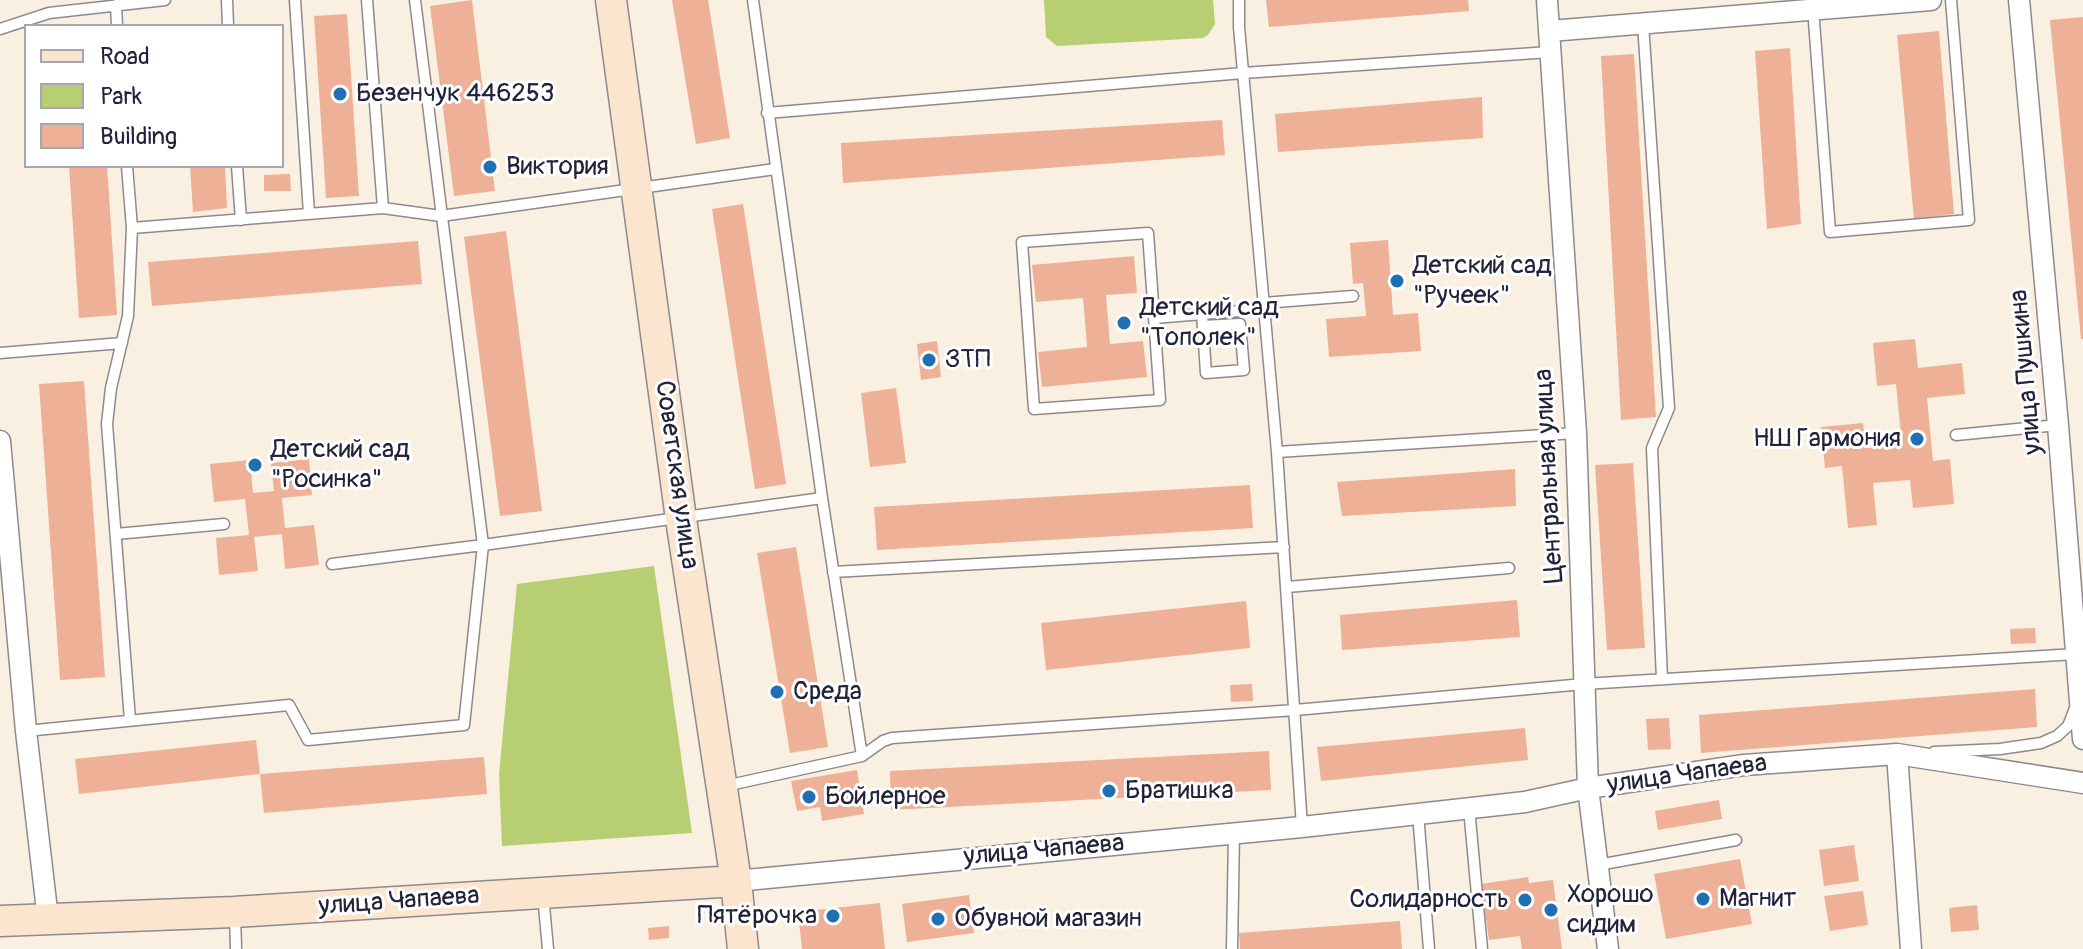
<!DOCTYPE html>
<meta charset="utf-8">
<style>
body{margin:0}
#map{position:relative;width:2083px;height:949px;overflow:hidden;background:#f9f0e1;font-family:Pangolin,sans-serif}
canvas{display:block}
.legend{position:absolute;left:24px;top:24px;width:260px;height:144px;box-sizing:border-box;background:#fff;border:2px solid #a7a7b1;margin:0;padding:10px 14px;list-style:none;font-size:24px;color:#22223b}
.legend li{display:flex;align-items:center;gap:16px;height:40px}
.legend b{width:40px;border:2px solid #a7a7b1}
</style>
<div id="map">
<canvas width="2083" height="949"></canvas>
<ul class="legend">
<li><b style="height:10px;background:#fce5cf"></b>Road</li>
<li><b style="height:22px;background:#b7ce72"></b>Park</li>
<li><b style="height:22px;background:#eeb197"></b>Building</li>
</ul>
</div>
<script>
const ctx = document.querySelector('canvas').getContext('2d');
ctx.lineJoin = 'round';
function fill(path, color) { ctx.fillStyle = color; ctx.fill(path, 'evenodd'); }
const toPath = rows => new Path2D(rows.map(r => 'M' + r).join(''));
function strokePath(path, color, width, dash) { ctx.strokeStyle = color; ctx.lineWidth = width; ctx.lineCap = dash ? 'butt' : 'round'; ctx.setLineDash(dash || []); ctx.stroke(path); }
function write(font, color, halo, rows, align = 'center') {
  ctx.font = font + ' Pangolin,sans-serif'; ctx.lineWidth = 6; ctx.setLineDash([]); ctx.textBaseline = 'middle'; ctx.strokeStyle = halo; ctx.fillStyle = color; for (const [text, x, y, turn = 0] of rows) {
    ctx.save(); ctx.translate(x, y); ctx.rotate((+turn || 0) * Math.PI / 180); ctx.textAlign = isNaN(turn) ? turn : align; if (halo) ctx.strokeText(text, 0, 0); ctx.fillText(text, 0, 0); ctx.restore();
  }
}
const green = toPath([
 [1044,0,1213,0,1215,24,1208,35,1203,38,1057,46,1046,37],
 [654,566,692,833,502,846,499,774,517,584]
]);
const building = toPath([
 [472,0,495,191,454,196,430,6],
 [672,0,708,0,730,138,696,144],
 [1266,0,1468,0,1469,11,1269,27],
 [347,14,359,196,326,198,314,16],
 [2083,17,2083,339,2081,339,2050,20],
 [1939,31,1954,214,1914,219,1897,35],
 [1790,48,1801,224,1767,229,1755,51],
 [1634,54,1656,417,1621,420,1601,56],
 [1482,97,1483,138,1278,152,1275,114],
 [1222,120,1225,155,843,183,841,143],
 [69,166,107,166,117,315,79,318],
 [190,166,225,166,227,208,193,212],
 [290,174,291,191,264,191,264,175],
 [743,204,786,484,755,489,712,209],
 [506,231,542,511,500,516,464,237],
 [1388,240,1393,315,1418,313,1421,351,1329,357,1326,319,1366,316,1363,283,1353,284,1350,243],
 [418,241,422,284,152,306,148,262],
 [1134,256,1137,293,1106,295,1110,344,1143,341,1147,377,1042,387,1038,352,1087,347,1083,298,1036,302,1032,265],
 [1915,339,1918,368,1962,363,1965,394,1927,398,1933,461,1950,459,1954,504,1913,508,1910,480,1873,483,1877,525,1848,528,1842,466,1825,468,1821,427,1863,423,1866,448,1902,445,1896,384,1877,386,1873,343],
 [937,341,941,377,921,380,917,344],
 [84,381,105,677,60,680,39,384],
 [896,388,906,463,870,467,861,393],
 [309,459,312,495,282,498,285,528,314,525,319,565,285,569,282,534,254,537,258,571,219,575,216,538,249,535,245,499,214,502,210,464,250,460,253,493,274,491,271,463],
 [1633,463,1645,648,1607,650,1595,465],
 [1515,469,1516,506,1342,516,1337,482],
 [1250,485,1253,528,877,550,874,507],
 [796,547,828,747,790,753,757,553],
 [1517,600,1520,637,1342,650,1340,615],
 [1246,601,1250,648,1046,670,1041,623],
 [2035,628,2036,643,2011,644,2010,629],
 [1252,684,1253,701,1231,702,1230,685],
 [2035,689,2037,727,1701,753,1699,715],
 [1669,718,1671,749,1648,750,1646,719],
 [1525,728,1528,760,1321,781,1317,747],
 [256,740,260,774,484,757,487,794,264,813,260,774,79,794,75,759],
 [1269,751,1271,790,891,810,890,771],
 [857,770,864,814,822,821,820,807,797,811,791,781],
 [1719,800,1722,819,1658,830,1655,811],
 [1854,845,1859,881,1824,886,1819,850],
 [1740,859,1752,924,1666,939,1654,874],
 [1528,877,1529,883,1553,880,1562,949,1522,949,1520,936,1489,940,1481,884],
 [1863,891,1868,925,1830,931,1824,896],
 [969,895,974,933,907,942,902,904],
 [880,903,885,949,802,949,798,912],
 [1977,905,1979,930,1951,932,1949,908],
 [1400,921,1402,949,1240,949,1239,933],
 [669,926,669,938,649,940,648,928]
]);
const lane = toPath([
 [227,0,228,26],
 [295,0,309,214],
 [367,0,383,208],
 [415,0,483,545,822,498],
 [1239,0,1239,27,1277,452,1302,827],
 [116,5,117,26],
 [1813,8,1830,232,1969,220,1951,0],
 [1643,24,1669,408,1652,448,1662,679],
 [0,29,49,13,165,0],
 [767,113,1243,73,1550,52],
 [127,166,132,228],
 [237,166,241,220],
 [1148,233,1160,400,1034,409,1022,242,1148,233],
 [1263,303,1353,296],
 [1202,314,1206,373,1244,370,1240,324,1203,326],
 [1154,318,1264,309],
 [0,353,122,343],
 [1956,435,2058,425],
 [1277,452,1576,433],
 [116,534,224,524],
 [833,572,1284,547],
 [1287,587,1509,568],
 [130,720,107,424,111,388,128,316,132,228,383,208,441,216,775,169],
 [26,731,289,705,308,740,464,725,483,545,332,564],
 [1934,752,2000,749,2041,743,2057,736,2068,726,2075,708],
 [862,756,883,741,892,738,1295,710,1584,684,2076,654],
 [725,786,862,756,822,498,753,0],
 [1469,808,1482,949],
 [1418,814,1429,949],
 [1598,865,1736,840],
 [543,895,548,949],
 [235,914,236,949],
 [1232,949,1234,833]
]);
const street = toPath([
 [1547,0,1576,433,1588,788,1608,949],
 [2019,0,2058,425,2083,739],
 [1550,31,1931,0],
 [0,441,26,731,48,919],
 [1897,754,1911,949],
 [736,881,1302,827,1525,802,1588,788,1744,765,1897,754,2083,783]
]);
const secondary = toPath([
 [611,0,681,519,736,881,743,949],
 [0,921,234,912,736,881]
]);
const markers = [
 [340,94,8,"#1f6fb2"],
 [490,167,8,"#1f6fb2"],
 [1397,281,8,"#1f6fb2"],
 [1124,323,8,"#1f6fb2"],
 [929,360,8,"#1f6fb2"],
 [1917,439,8,"#1f6fb2"],
 [255,465,8,"#1f6fb2"],
 [777,692,8,"#1f6fb2"],
 [1109,791,8,"#1f6fb2"],
 [809,797,8,"#1f6fb2"],
 [1703,899,8,"#1f6fb2"],
 [1525,900,8,"#1f6fb2"],
 [1551,910,8,"#1f6fb2"],
 [833,916,8,"#1f6fb2"],
 [938,919,8,"#1f6fb2"]
];
const poiNames = [
 ["Безенчук 446253",356,94],
 ["Виктория",506,167],
 ["Детский сад",1413,266],
 ["\"Ручеек\"",1413,296],
 ["Детский сад",1140,308],
 ["\"Тополек\"",1140,338],
 ["ЗТП",945,360],
 ["НШ Гармония",1901,439,"right"],
 ["Детский сад",271,450],
 ["\"Росинка\"",271,480],
 ["Среда",793,692],
 ["Братишка",1125,791],
 ["Бойлерное",825,797],
 ["Хорошо",1567,895],
 ["сидим",1567,925],
 ["Магнит",1719,899],
 ["Солидарность",1509,900,"right"],
 ["Пятёрочка",817,916,"right"],
 ["Обувной магазин",954,919]
];
const streetNames = [
 ["улица Пушкина",2027,372,-95],
 ["Советская улица",676,475,82],
 ["Центральная улица",1550,476,-93],
 ["улица Чапаева",1687,775,-8],
 ["улица Чапаева",1044,851,-5],
 ["улица Чапаева",399,902,-4]
];
fill(green, '#b7ce72');
fill(building, '#eeb197');
strokePath(lane, '#8e898e', 13);
strokePath(street, '#8e898e', 23);
strokePath(secondary, '#8e898e', 33);
strokePath(lane, '#fff', 10);
strokePath(street, '#fff', 20);
strokePath(secondary, '#fce5cf', 30);
for (const [x, y, r, color] of markers) { const dot = new Path2D(); dot.arc(x, y, r, 0, 2 * Math.PI); ctx.fillStyle = color; ctx.fill(dot); strokePath(dot, '#fff', 3); }
write('26px', '#22223b', '#fff', poiNames, 'left');
write('26px', '#22223b', '#fff', streetNames);
</script>
